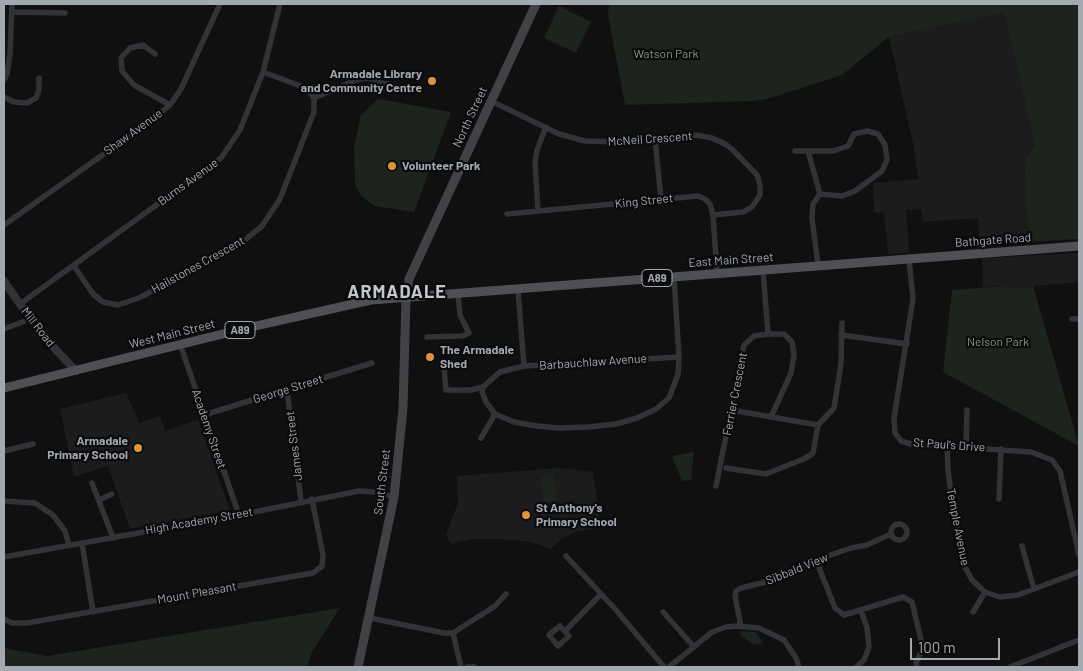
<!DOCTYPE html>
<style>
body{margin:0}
#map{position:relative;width:1083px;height:671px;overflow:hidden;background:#101011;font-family:Barlow,sans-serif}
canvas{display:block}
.frame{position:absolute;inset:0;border:5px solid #a3a9b1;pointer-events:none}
.scale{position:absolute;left:910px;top:638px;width:90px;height:22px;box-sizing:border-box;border:2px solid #a3a9b1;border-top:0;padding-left:6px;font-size:15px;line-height:18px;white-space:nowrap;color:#a3a9b1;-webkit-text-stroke:4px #0b0b0c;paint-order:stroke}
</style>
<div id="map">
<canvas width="1083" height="671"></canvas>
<div class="frame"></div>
<div class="scale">100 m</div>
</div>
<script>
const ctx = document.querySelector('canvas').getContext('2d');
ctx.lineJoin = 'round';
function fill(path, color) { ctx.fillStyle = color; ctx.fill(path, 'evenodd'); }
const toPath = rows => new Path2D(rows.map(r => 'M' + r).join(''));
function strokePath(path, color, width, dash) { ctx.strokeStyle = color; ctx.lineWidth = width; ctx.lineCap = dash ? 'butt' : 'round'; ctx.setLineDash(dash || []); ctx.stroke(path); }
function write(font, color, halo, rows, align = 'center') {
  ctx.font = font + ' Barlow,sans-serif'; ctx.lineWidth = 4.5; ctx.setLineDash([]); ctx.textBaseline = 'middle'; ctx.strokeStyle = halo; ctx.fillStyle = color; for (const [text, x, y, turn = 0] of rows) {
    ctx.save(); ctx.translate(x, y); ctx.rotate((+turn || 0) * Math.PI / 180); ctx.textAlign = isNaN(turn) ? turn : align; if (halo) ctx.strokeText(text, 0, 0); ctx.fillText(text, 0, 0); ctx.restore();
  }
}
const built = toPath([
 [1004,11,1035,146,1024,160,1028,242,980,246,978,218,923,222,921,209,906,210,909,252,888,254,884,212,874,213,873,183,918,179,914,148,889,37],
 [1079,253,1079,282,1009,288,1006,286,983,287,982,258],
 [126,393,139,423,160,416,165,431,198,420,230,510,130,529,108,466,74,477,60,409],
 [558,468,593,472,601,528,577,531,562,539,550,549,532,542,501,539,472,539,451,544,446,534,458,503,457,476]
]);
const green = toPath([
 [609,4,1079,4,1079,239,1028,242,1024,160,1035,146,1004,12,889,37,842,75,767,99,753,101,625,105,608,15],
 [559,6,591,22,576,53,544,38],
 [378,99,451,112,414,212,374,206,361,196,355,184,354,148,361,115],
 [1007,286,1009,288,1033,286,1079,446,943,372,952,290],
 [694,452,691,480,682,481,672,456],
 [554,475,557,500,544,502,541,476],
 [340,608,312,652,307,667,4,667,4,648,47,656],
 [740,631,756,632,763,643,754,645,741,636]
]);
const minor = toPath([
 [12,12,65,13],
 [155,54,143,45,130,48,121,58,122,71,134,85,170,105],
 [4,80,7,74,10,54,12,4],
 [4,97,14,102,27,103,36,98,39,90,39,78],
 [314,98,356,80,368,78,381,83,389,84],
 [491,101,559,134,585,141,623,142,696,135,712,138,725,144,732,149,757,175,760,185,760,195,752,207,743,212,713,215],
 [655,139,661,199],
 [795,151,833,151,848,146,854,134,867,131,878,134,885,145,887,160,882,171,855,191,842,196,820,194],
 [808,151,820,194,813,204,812,218,818,265],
 [538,211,535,162,537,150,546,127],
 [507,214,698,196,705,199,710,204,713,215,717,273],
 [4,225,153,119,170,105,181,89,220,4],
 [909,259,913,299,894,418,895,433,901,441,911,444,1031,452,1052,460,1060,471,1079,555],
 [74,266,93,294,103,302,118,305,139,298,240,244,262,226,280,199,314,112,314,98,306,88,263,72],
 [763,270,768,334],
 [518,290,524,366,679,357],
 [20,304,221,158,240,130,263,72,280,4],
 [1072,319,1079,319],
 [4,329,30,319],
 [841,335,907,344],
 [427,337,462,336,469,333,460,315,458,294],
 [180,344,239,515],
 [524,366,500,372,483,387,482,392,486,402,495,414,514,422,537,426,559,428,589,427,616,424,637,418,656,409,669,398,678,374,679,357,674,277],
 [444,368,446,390,471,390,483,387],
 [287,390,301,501],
 [731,410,818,425],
 [204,415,372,363],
 [481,438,495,414],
 [947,446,948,471,953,506,965,567,972,580,985,592,1000,597,1018,595,1079,572],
 [966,447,967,410],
 [4,451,33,444],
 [726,468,766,474,806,458,813,453,818,425,834,408,841,364,842,323],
 [92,483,113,538],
 [716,486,744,345,754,336,768,334,784,334,792,342,794,355,791,373,771,417],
 [999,499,1001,449],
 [99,500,112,494],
 [4,501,35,503,53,515,65,531,69,545],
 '891 532a8 8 0 1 1 16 0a8 8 0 1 1-16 0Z',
 [82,543,93,612],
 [1022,546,1034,589],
 [566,556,616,610,664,667],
 [4,557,239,515,359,491,375,492,394,497],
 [816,560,835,608,844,615,903,597,912,602,923,648,916,663,917,667],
 [663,612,694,647],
 [973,612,985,592],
 [370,618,444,633,453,633,495,606,506,594],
 [4,619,12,623,27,623,313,573,322,566,323,555,312,499],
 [560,626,569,636,558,646,549,635,560,626],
 [741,626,735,597,736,591,741,588,770,581,816,560,851,548,867,545,891,534],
 [565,631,601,594],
 [453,633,461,667],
 [467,667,474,667],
 [669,667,712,632,726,627,737,626,759,628,784,640,796,658,799,667],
 [856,667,864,660,869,647,867,628,861,611],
 [1010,667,1079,640]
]);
const tertiary = toPath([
 [4,281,30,319,56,350,76,371]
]);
const secondary = toPath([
 [358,667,394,497,403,408,406,298,409,279,536,4]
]);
const primary = toPath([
 [4,388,251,327,371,300,1079,246]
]);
const markers = [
 [432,81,5,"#dd943d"],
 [392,166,5,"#dd943d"],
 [430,357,5,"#dd943d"],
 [138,448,5,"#dd943d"],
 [526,515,5,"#dd943d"]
];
const shields = [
 [657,278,30],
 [240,330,30]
];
const shieldNames = [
 ["A89",657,278],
 ["A89",240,330]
];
const parkNames = [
 ["Watson Park",666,54],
 ["Nelson Park",998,342]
];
const poiNames = [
 ["Armadale Library",422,74,"right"],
 ["and Community Centre",422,88,"right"],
 ["Volunteer Park",402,166],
 ["The Armadale",440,350],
 ["Shed",440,364],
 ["Armadale",128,441,"right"],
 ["Primary School",128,455,"right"],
 ["St Anthony's",536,508],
 ["Primary School",536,522]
];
const streetNames = [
 ["North Street",470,117,-65],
 ["Shaw Avenue",133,132,-36],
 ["McNeil Crescent",650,139,-4],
 ["Burns Avenue",188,182,-36],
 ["King Street",644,201,-6],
 ["Bathgate Road",993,240,-4],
 ["East Main Street",731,260,-4],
 ["Hailstones Crescent",198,265,-29],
 ["Mill Road",38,327,52],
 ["West Main Street",172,334,-14],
 ["Barbauchlaw Avenue",593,362,-4],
 ["George Street",288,389,-17],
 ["Ferrier Crescent",735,394,-79],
 ["Academy Street",209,429,71],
 ["St Paul's Drive",949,445,4],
 ["James Street",294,446,-97],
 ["South Street",382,482,-83],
 ["High Academy Street",199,521,-10],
 ["Temple Avenue",958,527,79],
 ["Sibbald View",797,569,-22],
 ["Mount Pleasant",197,593,-10]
];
const districtNames = [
 ["ARMADALE",397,292]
];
fill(built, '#1c1c1e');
fill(green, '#1d231d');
strokePath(minor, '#323336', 5.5);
strokePath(tertiary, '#323336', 8);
strokePath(secondary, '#404246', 9);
strokePath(primary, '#4e5054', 9);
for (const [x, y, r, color] of markers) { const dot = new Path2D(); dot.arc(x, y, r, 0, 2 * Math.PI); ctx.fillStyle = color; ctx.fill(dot); strokePath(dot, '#0b0b0c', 2); }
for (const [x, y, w] of shields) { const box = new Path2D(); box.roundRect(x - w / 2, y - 8.5, w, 17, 4); ctx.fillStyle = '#0b0b0c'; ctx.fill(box); strokePath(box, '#a3a9b1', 1); }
write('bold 11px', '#a3a9b1', null, shieldNames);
write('12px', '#7d9a7b', '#0b0b0c', parkNames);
write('bold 12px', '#a3a9b1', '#0b0b0c', poiNames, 'left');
write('12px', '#a3a9b1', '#0b0b0c', streetNames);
ctx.letterSpacing = '1px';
write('bold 18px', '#c3c7cd', '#0b0b0c', districtNames);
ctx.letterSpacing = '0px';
</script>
